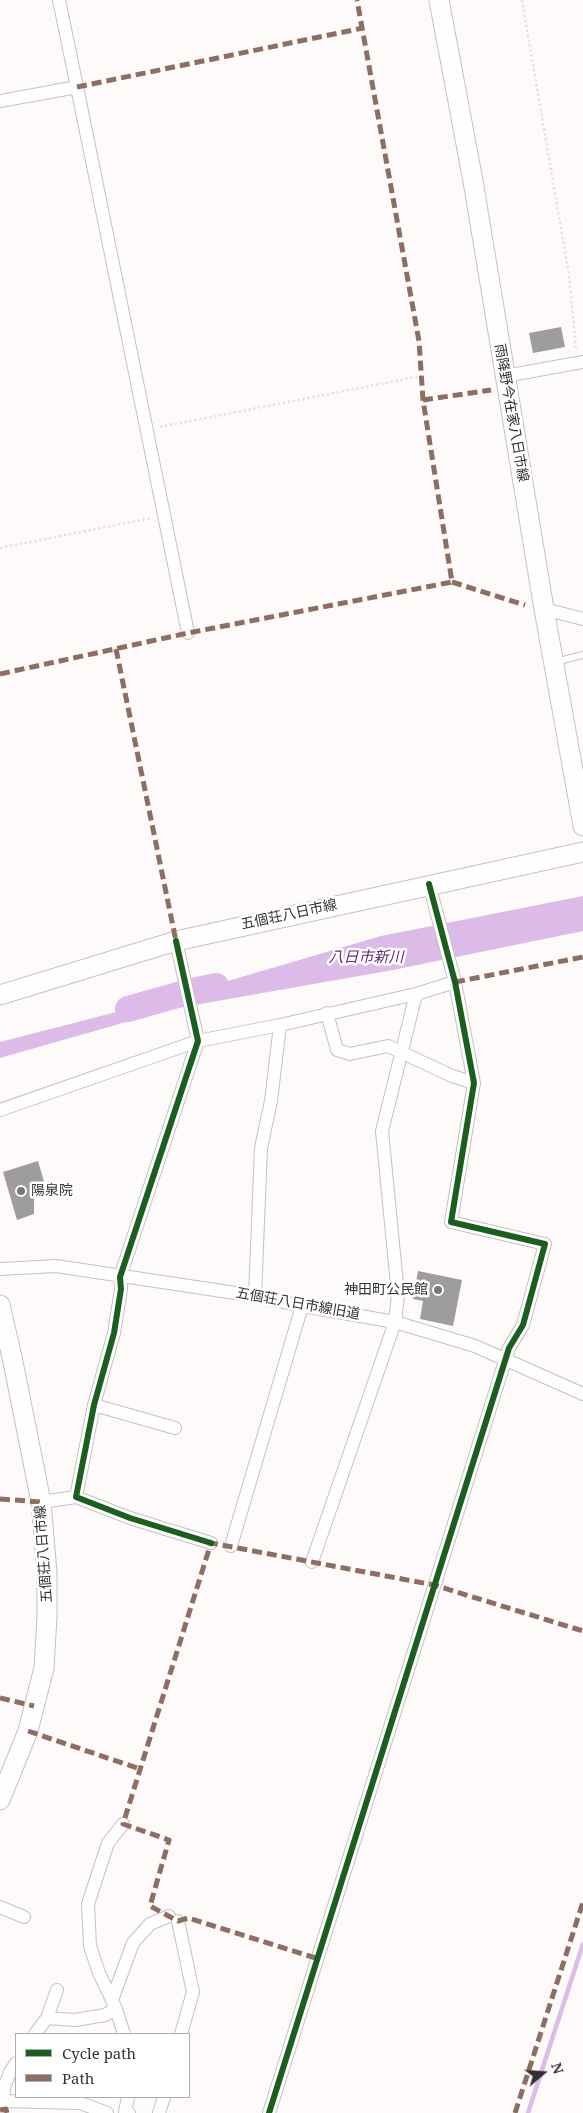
<!DOCTYPE html>
<meta charset="utf-8">
<style>
body{margin:0}
#map{position:relative;width:583px;height:2113px;overflow:hidden;background:#fefaf9;font-family:"Noto Serif",serif}
canvas{display:block}
.legend{position:absolute;left:15px;top:2033px;width:175px;height:65px;box-sizing:border-box;background:#fff;border:1px solid #adadad;margin:0;padding:6px 9px;list-style:none;font-size:15px;color:#333131}
.legend li{display:flex;align-items:center;gap:10px;height:25px}
.legend b{width:25px;border:1px solid #adadad}
.north{position:absolute;left:518px;top:2048px;width:50px;height:50px;-webkit-text-stroke:4px #fff;paint-order:stroke;rotate:72deg;font-size:14px;font-weight:700;line-height:20px;text-align:center;color:#333131}
.north::after{content:'';display:block;margin:auto;width:18px;height:22px;background:#333131;clip-path:polygon(50% 0,100% 100%,50% 72%,0 100%)}
</style>
<div id="map">
<canvas width="583" height="2113"></canvas>
<ul class="legend">
<li><b style="height:6px;background:#1b5e20"></b>Cycle path</li>
<li><b style="height:6px;background:#8d6e63"></b>Path</li>
</ul>
<div class="north">N</div>
</div>
<script>
const ctx = document.querySelector('canvas').getContext('2d');
ctx.lineJoin = 'round';
function fill(path, color) { ctx.fillStyle = color; ctx.fill(path, 'evenodd'); }
const toPath = rows => new Path2D(rows.map(r => 'M' + r).join(''));
function strokePath(path, color, width, dash) { ctx.strokeStyle = color; ctx.lineWidth = width; ctx.lineCap = dash ? 'butt' : 'round'; ctx.setLineDash(dash || []); ctx.stroke(path); }
function write(font, color, halo, rows, align = 'center') {
  ctx.font = font + ' "Noto Serif","Noto Sans JP",serif'; ctx.lineWidth = 5; ctx.setLineDash([]); ctx.textBaseline = 'middle'; ctx.strokeStyle = halo; ctx.fillStyle = color; for (const [text, x, y, turn = 0] of rows) {
    ctx.save(); ctx.translate(x, y); ctx.rotate((+turn || 0) * Math.PI / 180); ctx.textAlign = isNaN(turn) ? turn : align; if (halo) ctx.strokeText(text, 0, 0); ctx.fillText(text, 0, 0); ctx.restore();
  }
}
const water = toPath([
 [583,896,583,931,393,970,172,1009,0,1058,0,1042,163,1000,381,936]
]);
const stream = toPath([
 [528,2113,583,1944]
]);
const river = toPath([
 [128,1009,188,992,216,986]
]);
const building = toPath([
 [561,327,565,347,533,353,529,333],
 [38,1161,45,1185,34,1188,34,1214,17,1220,3,1172],
 [418,1271,462,1280,453,1326,420,1319,423,1301,413,1299]
]);
const path = toPath([
 [522,0,569,275,576,349],
 [160,427,421,376],
 [0,548,151,518]
]);
const lane = toPath([
 [555,662,583,655]
]);
const street = toPath([
 [77,87,188,633],
 [0,101,77,87,59,0],
 [505,376,583,362],
 [544,609,583,619],
 [176,941,198,1041,120,1277,121,1289,114,1333,94,1405,76,1497,130,1518,211,1543],
 [327,1013,337,1050,350,1054,388,1046,452,1076,474,1083],
 [0,1110,198,1041,280,1025,416,994,455,982],
 [0,1269,56,1266,255,1296,302,1306,395,1322,475,1346,583,1394],
 [255,1296,261,1148,271,1101,280,1025],
 [94,1405,175,1428],
 [41,1502,76,1497],
 [231,1546,302,1306],
 [312,1562,395,1322,398,1295,382,1131,416,994],
 [0,1907,24,1917],
 [178,1921,193,1992,181,2034],
 [112,2000,99,1973,90,1946,88,1904,108,1843,123,1824],
 [116,2009,124,2034],
 [47,2018,57,1990],
 [35,2034,47,2018,75,2020,105,2015,116,2009,112,2000,133,1943,150,1924,169,1916],
 [128,2097,125,2112,129,2113],
 [3,2101,80,2103,107,2113],
 [0,2107,3,2101,4,2088,10,2072,16,2063],
 [159,2113,164,2097],
 [269,2113,509,1348,523,1325,545,1244,451,1222,474,1083,455,982,429,884]
]);
const secondary = toPath([
 [439,0,473,181,544,609,583,826],
 [0,995,176,941,583,852],
 [0,1305,12,1357,41,1502,47,1573,47,1616,44,1668,28,1731,0,1800]
]);
const quiet = toPath([
 [77,87,363,28],
 [423,400,491,390],
 [452,582,525,605],
 [116,649,176,941],
 [0,674,188,633,452,582,423,400,419,341,357,0],
 [455,982,583,957],
 [0,1499,41,1502],
 [0,1698,34,1706],
 [28,1731,140,1769],
 [316,1958,188,1918,178,1921,150,1906,169,1840,123,1824,211,1543,434,1585,583,1631],
 [0,2110,6,2109,7,2113],
 [515,2113,583,1902]
]);
const cycleway = toPath([
 [176,941,198,1041,120,1277,121,1289,114,1333,94,1405,76,1497,130,1518,211,1543],
 [269,2113,509,1348,523,1325,545,1244,451,1222,474,1083,455,982,429,884]
]);
const markers = [
 [21,1191,5,"#7a7777"],
 [438,1290,5,"#7a7777"]
];
const streetNames = [
 ["雨降野今在家八日市線",511,413,80],
 ["五個荘八日市線",289,915,-12],
 ["五個荘八日市線旧道",298,1304,10],
 ["五個荘八日市線",44,1554,-94]
];
const poiNames = [
 ["陽泉院",31,1191],
 ["神田町公民館",428,1290,"right"]
];
const waterNames = [
 ["八日市新川",366,958]
];
fill(water, '#ddbbe8');
strokePath(stream, '#ddbbe8', 4.5);
strokePath(river, '#ddbbe8', 26);
fill(building, '#9f9c9c');
strokePath(lane, '#c4c2c1', 8);
strokePath(street, '#c4c2c1', 14);
strokePath(secondary, '#c4c2c1', 21);
strokePath(path, '#e3e2e2', 2.5, [2.5, 2.5]);
strokePath(lane, '#fffefe', 6);
strokePath(street, '#fffefe', 12);
strokePath(secondary, '#fffefe', 19);
strokePath(quiet, '#8d6e63', 5, [10, 5]);
strokePath(cycleway, '#1b5e20', 6);
for (const [x, y, r, color] of markers) { const dot = new Path2D(); dot.arc(x, y, r, 0, 2 * Math.PI); ctx.fillStyle = color; ctx.fill(dot); strokePath(dot, '#fff', 2); }
write('14px', '#333131', '#fff', streetNames);
write('14px', '#333131', '#fff', poiNames, 'left');
write('italic 15px', '#632a76', '#fff', waterNames);
</script>
